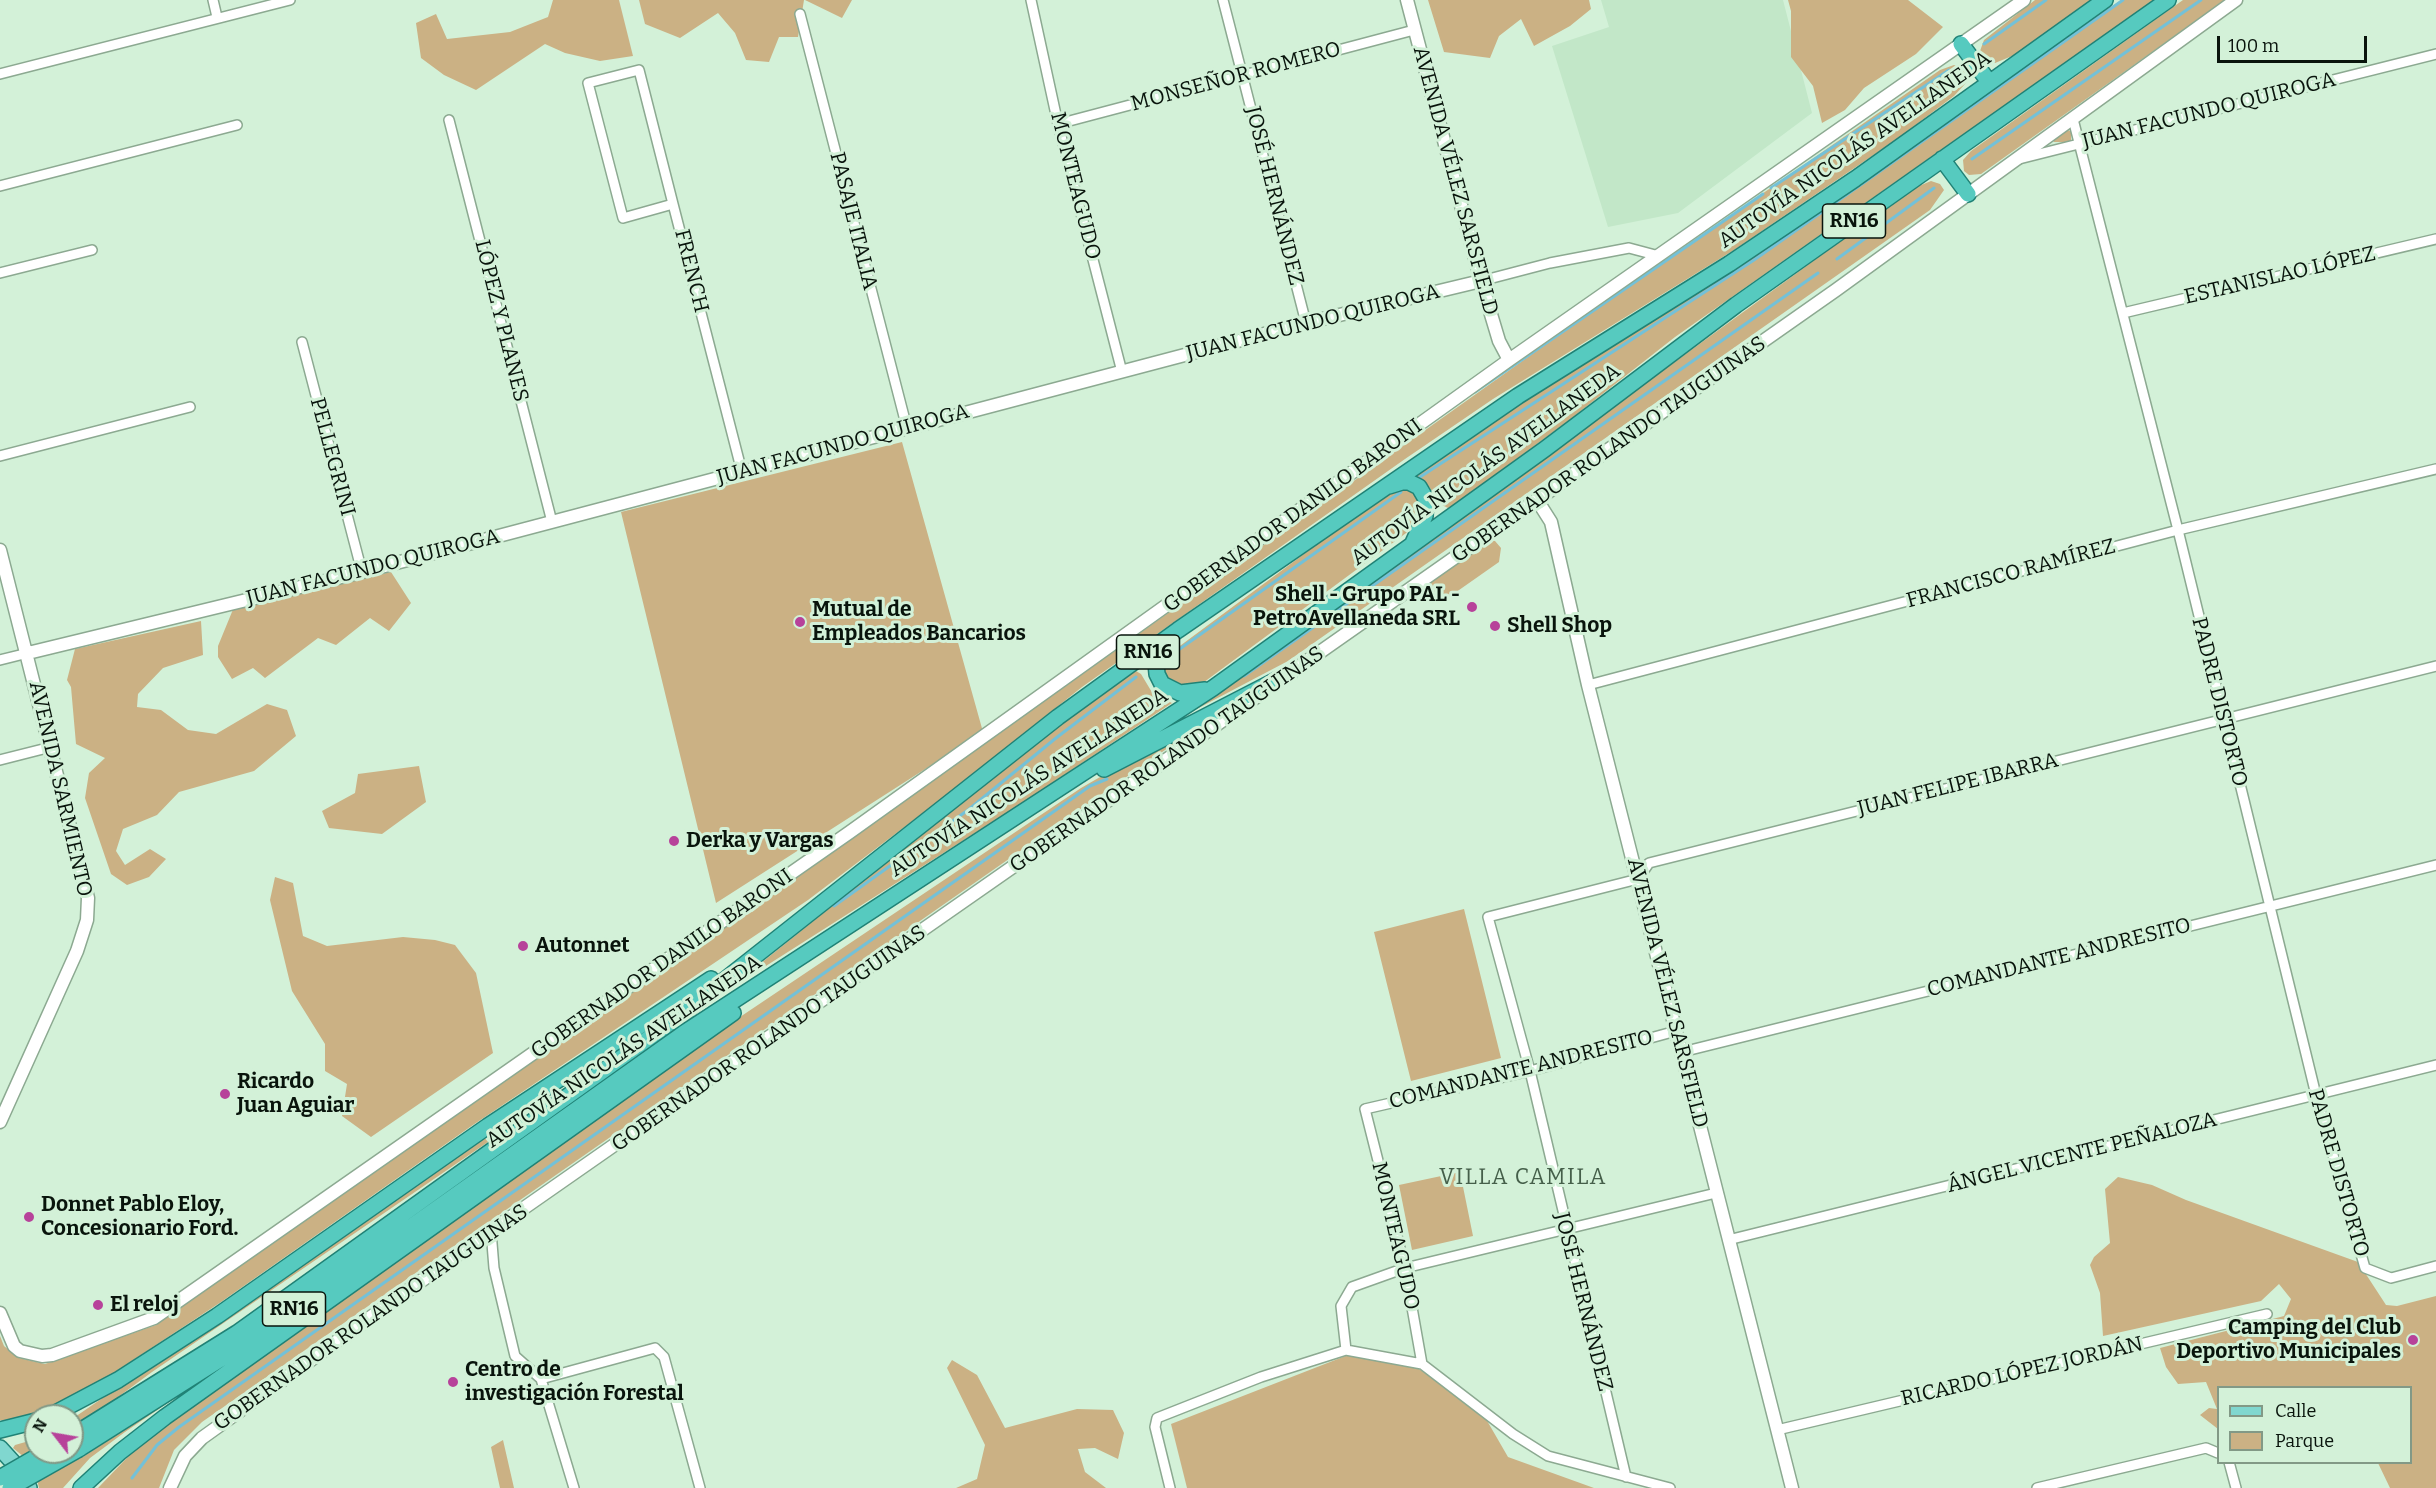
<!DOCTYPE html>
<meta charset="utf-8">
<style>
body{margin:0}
#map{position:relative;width:2436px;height:1488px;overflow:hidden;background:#d3f1d8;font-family:Bitter,serif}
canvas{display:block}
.legend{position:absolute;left:2217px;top:1386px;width:195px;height:78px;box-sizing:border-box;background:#d3f1d8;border:2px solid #829986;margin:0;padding:8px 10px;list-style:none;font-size:18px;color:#09140c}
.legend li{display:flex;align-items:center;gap:12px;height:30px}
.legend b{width:30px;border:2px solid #829986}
.north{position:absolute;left:24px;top:1404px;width:60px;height:60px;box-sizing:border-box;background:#d3f1d8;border:2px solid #829986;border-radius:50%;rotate:301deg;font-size:16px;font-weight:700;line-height:24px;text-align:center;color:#09140c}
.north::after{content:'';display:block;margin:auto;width:21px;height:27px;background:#b7429a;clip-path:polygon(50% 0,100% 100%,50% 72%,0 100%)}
.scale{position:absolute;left:2217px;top:36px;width:150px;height:27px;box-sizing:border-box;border:3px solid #09140c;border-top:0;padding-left:8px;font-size:18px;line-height:21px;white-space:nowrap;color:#09140c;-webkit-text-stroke:4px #d3f1d8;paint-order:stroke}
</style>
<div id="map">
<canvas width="2436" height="1488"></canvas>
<ul class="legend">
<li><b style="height:8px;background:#80d7cf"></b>Calle</li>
<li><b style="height:16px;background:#cbb184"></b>Parque</li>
</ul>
<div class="north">N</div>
<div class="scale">100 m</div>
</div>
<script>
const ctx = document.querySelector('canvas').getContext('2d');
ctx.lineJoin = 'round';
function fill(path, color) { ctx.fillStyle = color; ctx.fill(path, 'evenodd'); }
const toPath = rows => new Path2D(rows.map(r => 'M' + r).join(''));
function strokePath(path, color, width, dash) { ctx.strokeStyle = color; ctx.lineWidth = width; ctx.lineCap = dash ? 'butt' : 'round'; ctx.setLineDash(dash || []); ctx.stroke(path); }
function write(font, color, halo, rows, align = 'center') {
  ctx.font = font + ' Bitter,serif'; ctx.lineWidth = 6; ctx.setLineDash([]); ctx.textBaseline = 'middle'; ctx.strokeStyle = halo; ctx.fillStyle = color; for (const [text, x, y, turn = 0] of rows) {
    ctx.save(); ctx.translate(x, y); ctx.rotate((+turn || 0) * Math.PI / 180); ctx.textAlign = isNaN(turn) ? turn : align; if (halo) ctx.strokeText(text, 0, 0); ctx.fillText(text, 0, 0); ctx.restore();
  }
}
const built = toPath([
 [1601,0,1783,0,1812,113,1678,213,1608,227,1552,46,1609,27]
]);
const green = toPath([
 [553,0,619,0,633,56,600,61,565,53,545,44,476,90,444,75,421,58,416,23,436,14,447,39,510,32,548,17],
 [639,0,804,0,798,37,779,37,769,62,746,60,735,33,718,13,680,38,645,24],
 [805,0,852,0,842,18],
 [1428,0,1589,0,1591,9,1570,26,1534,46,1521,19,1499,36,1490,58,1444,52],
 [1788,0,1908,0,1943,27,1916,54,1864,88,1845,110,1822,123,1813,86,1791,57,1791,11],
 [2035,0,2092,0,2017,54,1995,63,1988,61,1980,51,1984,40],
 [2121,0,2154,0,1675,337,1568,421,1453,506,1448,508,1442,505,1427,484,1409,478,1482,427,1727,275],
 [2183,0,2225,0,1981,174,1969,175,1964,171,1963,160,1971,151],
 [1954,65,1967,70,1969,79,1965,84,1954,96,1897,139,1734,250,1493,399,1405,459,1082,687,948,794,808,900,470,1127,221,1302,62,1407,43,1416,7,1422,0,1420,0,1336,4,1346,19,1358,45,1364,156,1325,970,754,1535,352,1940,70],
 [2066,130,2071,131,2071,142,2054,142,2053,140],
 [1931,181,1940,184,1944,190,1930,210,1288,661,1172,722,1370,584,1838,243,1919,186],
 [902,442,983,732,716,903,621,512],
 [1401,489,1413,492,1420,499,1417,525,1196,688,1172,686,1164,674,1165,660,1169,654,1385,494],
 [1488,540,1495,541,1501,548,1499,562,1442,602,1424,599,1422,595,1423,586],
 [391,572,411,603,389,631,370,618,336,645,318,638,265,678,253,668,232,679,218,657,218,646,234,607],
 [201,621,203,655,163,668,138,694,137,707,161,710,188,730,216,734,267,704,287,710,296,736,254,771,179,792,157,815,123,829,116,851,125,865,150,849,166,859,149,877,127,885,111,874,85,798,89,773,105,758,76,744,71,687,67,680,75,649],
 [1136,671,1141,674,1153,694,1172,703,1022,803,725,992,1059,724],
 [1251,690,202,1422,174,1450,159,1488,98,1488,145,1439,740,1017,1081,788],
 [419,766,426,802,382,834,329,828,322,811,355,793,358,774],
 [275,877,293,883,303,936,327,946,403,937,435,940,455,945,476,973,493,1053,371,1137,342,1116,347,1084,325,1071,325,1044,292,991,270,900],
 [1464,909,1501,1058,1411,1081,1374,932],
 [484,1137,488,1142,152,1372,72,1431,72,1419],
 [1460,1172,1473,1236,1412,1250,1399,1185],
 [2118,1177,2152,1185,2186,1200,2358,1262,2386,1305,2397,1306,2436,1296,2436,1488,2390,1488,2378,1463,2410,1462,2410,1388,2218,1388,2218,1429,2200,1415,2209,1408,2217,1409,2206,1382,2178,1384,2166,1367,2160,1348,2284,1316,2291,1299,2279,1284,2261,1301,2103,1336,2100,1293,2090,1265,2094,1257,2110,1243,2105,1189],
 [367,1267,125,1432,90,1458,63,1488,39,1488,37,1479,24,1457,13,1448,15,1445,36,1439,36,1452,72,1452,72,1438,83,1457],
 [1348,1355,1419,1369,1482,1412,1508,1457,1594,1488,1187,1488,1171,1424],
 [952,1360,977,1375,1005,1428,1077,1409,1113,1410,1124,1433,1118,1459,1095,1448,1078,1449,1085,1472,1106,1488,956,1488,977,1479,985,1445,947,1368],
 [503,1440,514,1488,500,1488,491,1447]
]);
const stream = toPath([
 [1984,44,2046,0],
 [1972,159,2201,0],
 [1771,188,1949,70],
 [1837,259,1934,188],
 [1475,392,1763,194],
 [1420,477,1754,260,2123,0],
 [1167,658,1401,492],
 [1244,676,1818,273],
 [834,906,968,810,1056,738,1136,677],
 [132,1478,157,1445,179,1427,1090,786,1107,779]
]);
const minor = toPath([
 [213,0,217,17],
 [1031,0,1058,124,1122,372],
 [1223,0,1306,323],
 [800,14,907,428],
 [0,74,290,0],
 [2073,119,2178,530,2316,1095,2365,1268,2391,1278,2436,1266],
 [449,120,552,522],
 [1058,124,1414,30],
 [2019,159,2436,54],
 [0,186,237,125],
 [673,204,623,218,588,83,639,70,673,204,742,472],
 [0,273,92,250],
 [1481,281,1550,263,1629,248,1659,256],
 [2123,313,2436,239],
 [302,342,362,572],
 [0,456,190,407],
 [0,660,28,653],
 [1588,685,2178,530,2436,469],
 [0,760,51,747],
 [1682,1052,2436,865],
 [491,1231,494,1268,515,1356,541,1379,574,1488],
 [1728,1240,2436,1065],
 [1346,1350,1341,1306,1352,1287,1405,1268,1716,1193],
 [1422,1364,1405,1268,1365,1109,1530,1071,1676,1031],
 [541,1379,655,1348,664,1357,700,1488],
 [1777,1430,2267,1314],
 [2229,1462,2236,1488],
 [1626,1477,1530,1071,1488,917,1638,879,1649,863,2436,666],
 [1170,1488,1155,1427,1157,1418,1261,1377,1346,1350,1422,1364,1513,1434,1548,1456,1670,1488],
 [2037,1488,2206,1448,2218,1453]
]);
const tertiary = toPath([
 [1407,0,1481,281,1499,341,1509,360],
 [1537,500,1551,522,1588,685,1792,1488],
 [0,550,88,898,87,920,77,951,0,1122],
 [28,653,362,572,1306,323,1481,281],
 [1283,678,1836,290,2236,0],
 [0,1313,14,1346,20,1351,42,1356,52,1355,154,1318,850,832,1509,360,2024,0],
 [170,1488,185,1456,202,1438,491,1231,1259,695]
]);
const primary = toPath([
 [0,1448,19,1469,29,1488]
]);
const trunk = toPath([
 [1961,44,1989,82],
 [1942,159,1968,194],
 [1389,486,1402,482,1409,482,1419,487,1426,499,1425,516,1413,543],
 [1168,642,1156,663,1157,674,1162,684,1180,693,1205,690],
 [1104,769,1290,673],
 [50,1416,118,1380,217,1316,488,1126,711,979],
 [0,1430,36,1421],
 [72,1436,237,1333,674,1020,1058,717,1178,630,1518,396,1729,264,1855,179,2105,0],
 [79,1449,254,1338,684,1033,1213,688,1545,449,1736,305,2168,0],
 [81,1488,120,1452,165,1417,733,1013]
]);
const trunkBridge = toPath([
 [0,1478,45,1452],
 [10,1488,79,1449]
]);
const markers = [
 [1472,607,6,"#b7429a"],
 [800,622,6,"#b7429a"],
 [1495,626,6,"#b7429a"],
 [674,841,6,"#b7429a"],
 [523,946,6,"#b7429a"],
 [225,1094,6,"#b7429a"],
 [29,1217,6,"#b7429a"],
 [98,1305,6,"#b7429a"],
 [2413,1340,6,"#b7429a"],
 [453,1382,6,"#b7429a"]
];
const shields = [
 [1854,221,63],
 [1148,652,63],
 [294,1309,63]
];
const shieldNames = [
 ["RN16",1854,221],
 ["RN16",1148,652],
 ["RN16",294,1309]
];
const streetNames = [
 ["MONSEÑOR ROMERO",1236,77,-15],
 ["JUAN FACUNDO QUIROGA",2209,111,-14],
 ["AUTOVÍA NICOLÁS AVELLANEDA",1855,150,-35],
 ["AVENIDA VÉLEZ SARSFIELD",1455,181,75],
 ["MONTEAGUDO",1075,186,76],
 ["JOSÉ HERNÁNDEZ",1274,196,76],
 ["PASAJE ITALIA",853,221,76],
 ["FRENCH",691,271,76],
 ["ESTANISLAO LÓPEZ",2280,276,-13],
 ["LÓPEZ Y PLANES",501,321,76],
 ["JUAN FACUNDO QUIROGA",1313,323,-14],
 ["JUAN FACUNDO QUIROGA",843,445,-15],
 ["GOBERNADOR ROLANDO TAUGUINAS",1609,450,-35],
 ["PELLEGRINI",332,457,75],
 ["AUTOVÍA NICOLÁS AVELLANEDA",1486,465,-36],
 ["GOBERNADOR DANILO BARONI",1293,516,-36],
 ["JUAN FACUNDO QUIROGA",373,568,-14],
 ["FRANCISCO RAMÍREZ",2011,574,-15],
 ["PADRE DISTORTO",2219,702,76],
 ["GOBERNADOR ROLANDO TAUGUINAS",1167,760,-35],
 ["AUTOVÍA NICOLÁS AVELLANEDA",1029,783,-33],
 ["JUAN FELIPE IBARRA",1958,785,-14],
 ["AVENIDA SARMIENTO",60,789,77],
 ["COMANDANTE ANDRESITO",2059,958,-14],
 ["GOBERNADOR DANILO BARONI",662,964,-35],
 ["AVENIDA VÉLEZ SARSFIELD",1667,993,76],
 ["GOBERNADOR ROLANDO TAUGUINAS",769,1039,-35],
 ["AUTOVÍA NICOLÁS AVELLANEDA",624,1052,-34],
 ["COMANDANTE ANDRESITO",1521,1070,-14],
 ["ÁNGEL VICENTE PEÑALOZA",2082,1153,-14],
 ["PADRE DISTORTO",2338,1173,74],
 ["MONTEAGUDO",1395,1236,77],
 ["JOSÉ HERNÁNDEZ",1583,1302,76],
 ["GOBERNADOR ROLANDO TAUGUINAS",371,1318,-35],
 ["RICARDO LÓPEZ JORDÁN",2022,1372,-13]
];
const poiNames = [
 ["Shell - Grupo PAL -",1460,595,"right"],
 ["PetroAvellaneda SRL",1460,619,"right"],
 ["Mutual de",812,610],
 ["Empleados Bancarios",812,634],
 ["Shell Shop",1507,626],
 ["Derka y Vargas",686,841],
 ["Autonnet",535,946],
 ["Ricardo",237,1082],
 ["Juan Aguiar",237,1106],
 ["Donnet Pablo Eloy,",41,1205],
 ["Concesionario Ford.",41,1229],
 ["El reloj",110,1305],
 ["Camping del Club",2401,1328,"right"],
 ["Deportivo Municipales",2401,1352,"right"],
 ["Centro de",465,1370],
 ["investigación Forestal",465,1394]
];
const neighbourhoodNames = [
 ["VILLA CAMILA",1523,1178]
];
fill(built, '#c2e7c8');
fill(green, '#cbb184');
strokePath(stream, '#73c1d8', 3);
strokePath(minor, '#8ca991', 12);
strokePath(tertiary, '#8ca991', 15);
strokePath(primary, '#208276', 18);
strokePath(trunk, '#208276', 18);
strokePath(minor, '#fff', 9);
strokePath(tertiary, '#fff', 12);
strokePath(primary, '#80d7cf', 15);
strokePath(trunk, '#56cabf', 15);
strokePath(trunkBridge, '#208276', 18, []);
strokePath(trunkBridge, '#56cabf', 15);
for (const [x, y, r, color] of markers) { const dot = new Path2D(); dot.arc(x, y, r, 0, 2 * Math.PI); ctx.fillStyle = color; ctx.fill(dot); strokePath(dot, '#d3f1d8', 2); }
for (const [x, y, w] of shields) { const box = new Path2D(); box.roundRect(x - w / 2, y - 17, w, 34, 4.5); ctx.fillStyle = '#d3f1d8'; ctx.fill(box); strokePath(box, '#09140c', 1.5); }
write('bold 20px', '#09140c', null, shieldNames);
write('21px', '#09140c', '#d3f1d8', streetNames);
write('bold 21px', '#09140c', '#d3f1d8', poiNames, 'left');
ctx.letterSpacing = '1.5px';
write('22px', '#455f4a', '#d3f1d8', neighbourhoodNames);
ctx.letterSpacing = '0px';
</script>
